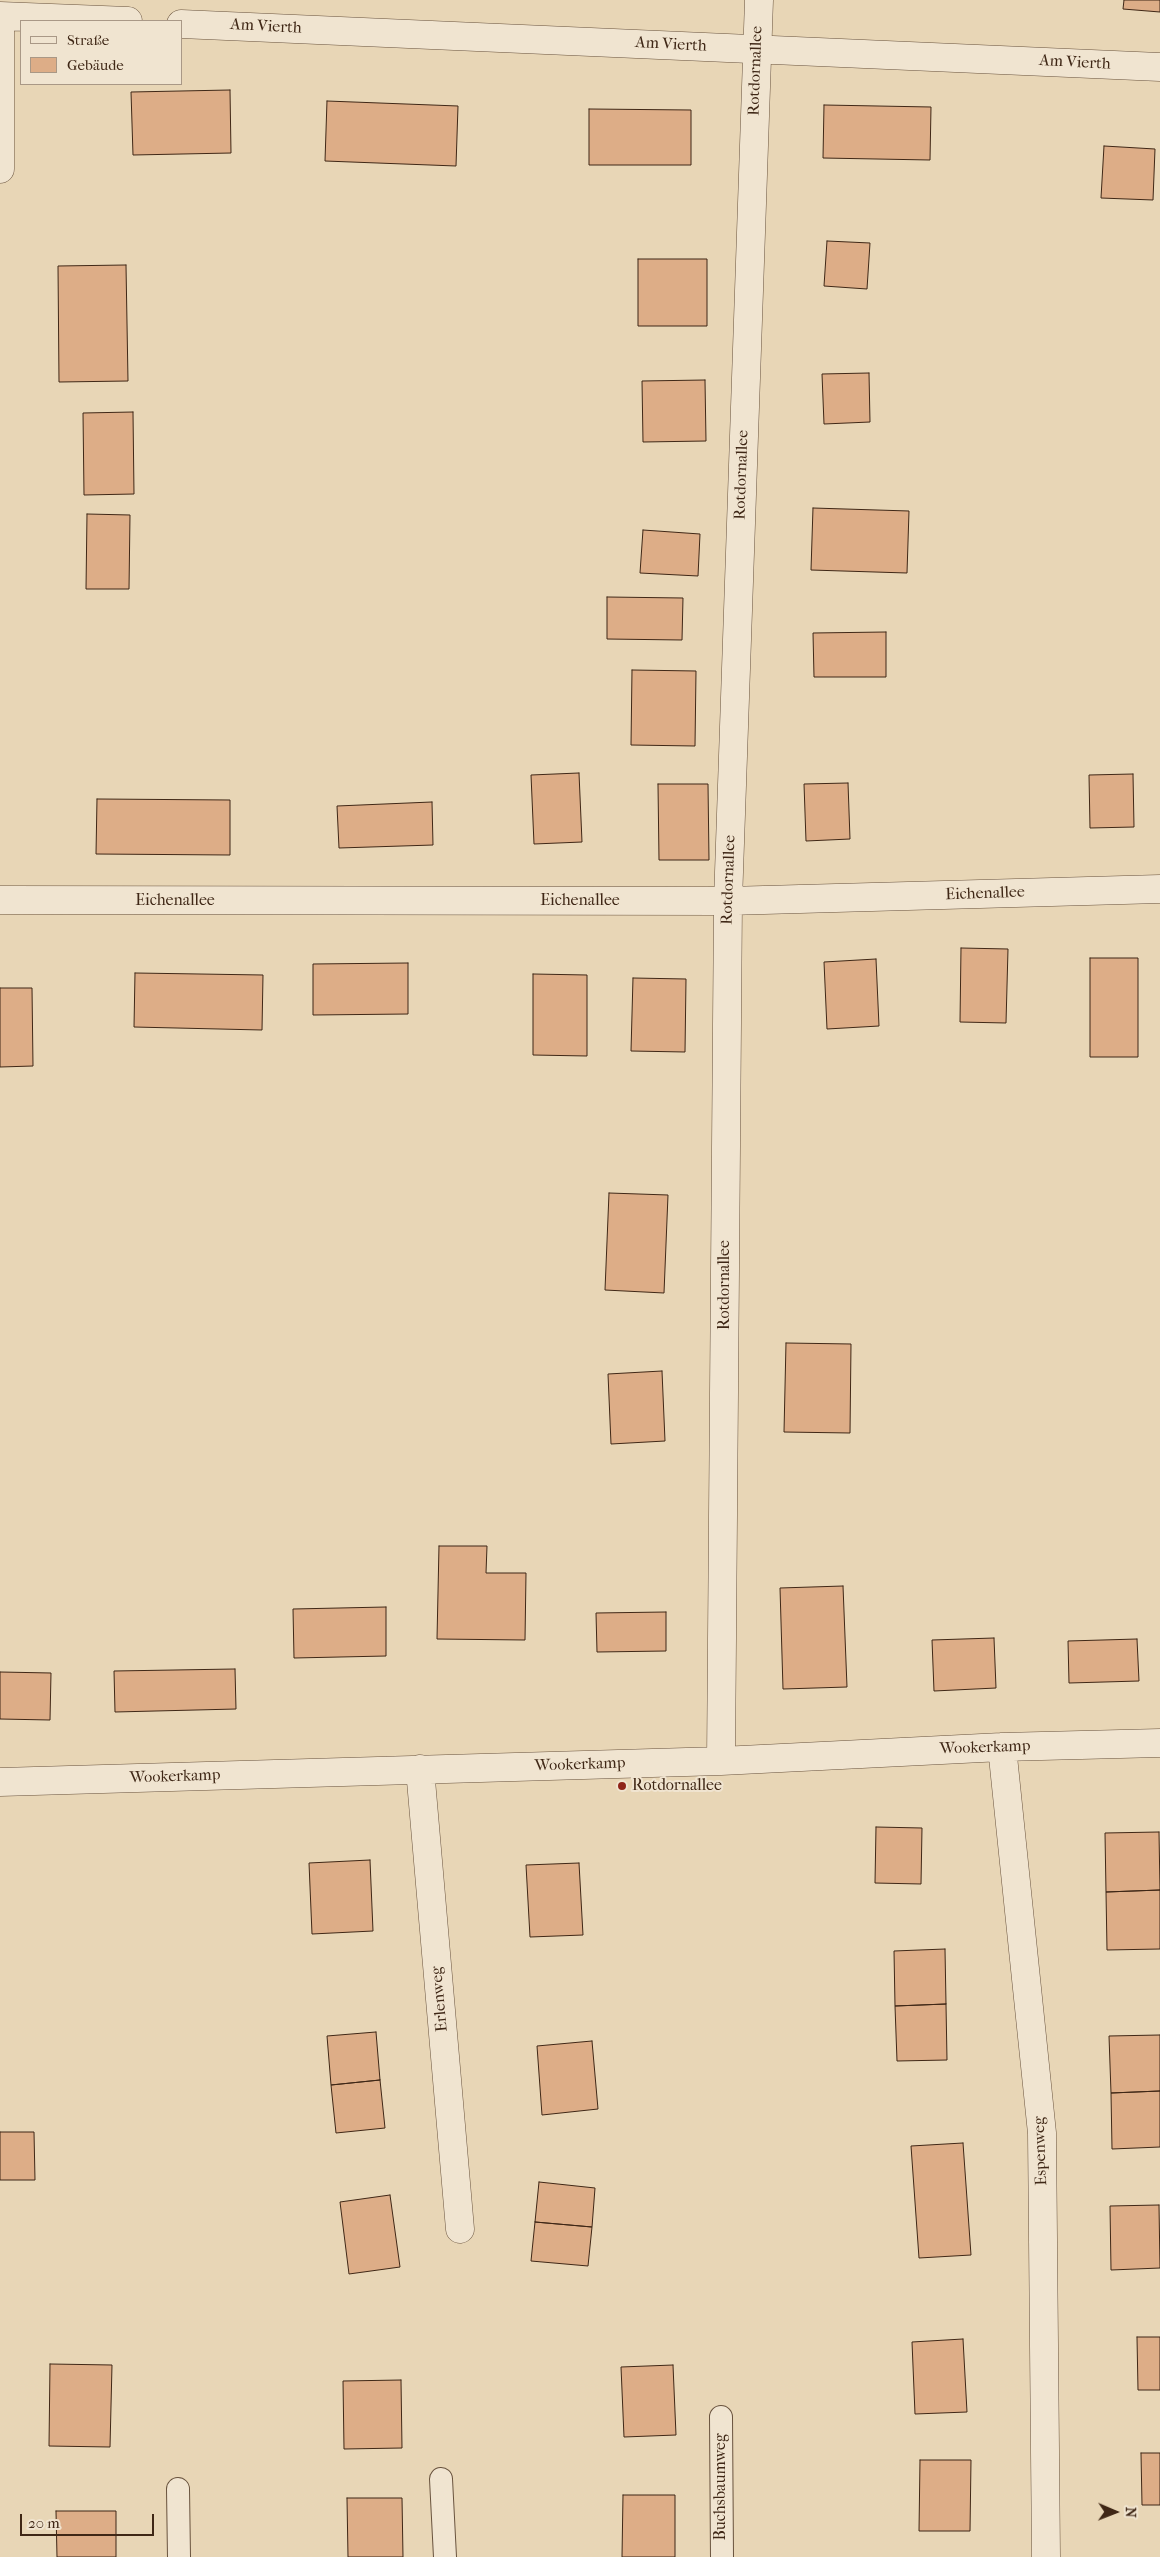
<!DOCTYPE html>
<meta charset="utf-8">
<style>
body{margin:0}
#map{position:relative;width:1160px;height:2557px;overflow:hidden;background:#e8d6b6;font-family:"IM FELL French Canon",serif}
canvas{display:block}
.legend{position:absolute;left:20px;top:20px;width:162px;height:65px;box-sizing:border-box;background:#f0e4d0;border:1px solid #a99886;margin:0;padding:6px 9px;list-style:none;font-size:15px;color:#3f2716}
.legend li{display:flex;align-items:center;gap:10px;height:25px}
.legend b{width:25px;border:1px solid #a99886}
.north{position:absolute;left:1090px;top:2487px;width:50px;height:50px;-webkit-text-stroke:4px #f0e4d0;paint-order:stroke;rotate:91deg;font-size:14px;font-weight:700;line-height:20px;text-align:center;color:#3f2716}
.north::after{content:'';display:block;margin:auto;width:18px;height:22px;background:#3f2716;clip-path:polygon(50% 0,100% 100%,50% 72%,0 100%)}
.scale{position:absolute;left:20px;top:2514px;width:134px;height:22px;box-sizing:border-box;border:2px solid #3f2716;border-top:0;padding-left:6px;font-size:15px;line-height:18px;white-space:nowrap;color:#3f2716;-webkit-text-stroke:4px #f0e4d0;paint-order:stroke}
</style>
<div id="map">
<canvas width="1160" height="2557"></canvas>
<ul class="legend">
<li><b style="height:6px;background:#f0e4d0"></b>Straße</li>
<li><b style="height:14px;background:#ddad87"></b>Gebäude</li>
</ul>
<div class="north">N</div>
<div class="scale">20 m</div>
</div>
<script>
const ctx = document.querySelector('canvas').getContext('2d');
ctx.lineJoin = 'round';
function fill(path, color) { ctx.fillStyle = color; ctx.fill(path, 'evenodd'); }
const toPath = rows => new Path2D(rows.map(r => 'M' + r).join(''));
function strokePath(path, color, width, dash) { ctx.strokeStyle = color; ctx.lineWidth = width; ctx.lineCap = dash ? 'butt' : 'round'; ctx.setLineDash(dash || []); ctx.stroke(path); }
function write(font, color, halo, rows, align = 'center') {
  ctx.font = font + ' "IM FELL French Canon",serif'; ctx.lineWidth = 4; ctx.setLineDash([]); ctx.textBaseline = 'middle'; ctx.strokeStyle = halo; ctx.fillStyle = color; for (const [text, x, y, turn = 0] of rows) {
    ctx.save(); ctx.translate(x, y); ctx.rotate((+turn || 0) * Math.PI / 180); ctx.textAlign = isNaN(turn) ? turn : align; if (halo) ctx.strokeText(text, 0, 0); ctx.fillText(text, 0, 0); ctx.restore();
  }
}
const building = toPath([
 [1124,0,1160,0,1160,12,1123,9,1124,0],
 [230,90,231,153,133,155,131,92,230,90],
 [327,101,458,106,456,166,325,161,327,101],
 [824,105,931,107,930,160,823,158,824,105],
 [589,109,691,110,691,165,589,165,589,109],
 [1104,146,1155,149,1153,200,1101,198,1104,146],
 [827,241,870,243,867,289,824,286,827,241],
 [638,259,707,259,707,326,638,326,638,259],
 [126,265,128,381,59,382,58,266,126,265],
 [869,373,870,422,824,424,822,374,869,373],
 [705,380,706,441,643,442,642,381,705,380],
 [133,412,134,494,84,495,83,413,133,412],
 [813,508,909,511,907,573,811,570,813,508],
 [87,514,130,515,129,589,86,589,87,514],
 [643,530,700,534,698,576,640,573,643,530],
 [607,597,683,598,682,640,607,639,607,597],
 [886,632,886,677,814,677,813,633,886,632],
 [632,670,696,671,695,746,631,745,632,670],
 [579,773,582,842,534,844,531,775,579,773],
 [1133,774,1134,827,1090,828,1089,775,1133,774],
 [848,783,850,839,806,841,804,784,848,783],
 [658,784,708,784,709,860,659,860,658,784],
 [97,799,230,800,230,855,96,854,97,799],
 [432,802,433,845,339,848,337,806,432,802],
 [961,948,1008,949,1006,1023,960,1022,961,948],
 [1090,958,1138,958,1138,1057,1090,1057,1090,958],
 [876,959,879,1026,827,1029,824,962,876,959],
 [408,963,408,1014,313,1015,313,964,408,963],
 [135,973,263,975,262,1030,134,1027,135,973],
 [533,974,587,975,587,1056,533,1055,533,974],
 [633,978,686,979,685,1052,631,1051,633,978],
 [0,988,32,988,33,1066,0,1067,0,988],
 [609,1193,668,1195,664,1293,605,1290,609,1193],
 [786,1343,851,1344,850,1433,784,1432,786,1343],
 [662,1371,665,1441,611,1444,608,1374,662,1371],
 [439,1546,487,1546,486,1573,526,1573,525,1640,437,1639,439,1546],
 [843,1586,847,1687,783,1689,780,1588,843,1586],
 [386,1607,386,1656,294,1658,293,1609,386,1607],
 [666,1612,666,1651,597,1652,596,1613,666,1612],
 [994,1638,996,1688,934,1691,932,1640,994,1638],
 [1137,1639,1139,1681,1069,1683,1068,1641,1137,1639],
 [235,1669,236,1709,115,1712,114,1671,235,1669],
 [0,1672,51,1673,50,1720,0,1719,0,1672],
 [876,1827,922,1828,921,1884,875,1883,876,1827],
 [1159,1832,1160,1890,1106,1892,1105,1833,1159,1832],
 [370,1860,373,1931,312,1934,309,1863,370,1860],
 [579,1863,583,1935,530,1937,526,1865,579,1863],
 [1160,1890,1160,1949,1107,1950,1106,1892,1160,1890],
 [945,1949,946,2004,895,2006,894,1951,945,1949],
 [946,2004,947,2060,897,2061,895,2006,946,2004],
 [376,2032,380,2080,331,2085,327,2036,376,2032],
 [1160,2035,1160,2091,1111,2093,1109,2036,1160,2035],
 [592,2041,598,2109,542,2115,537,2046,592,2041],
 [380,2080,385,2128,336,2133,331,2085,380,2080],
 [1160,2091,1160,2147,1112,2149,1111,2093,1160,2091],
 [0,2132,34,2132,35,2180,0,2180,0,2132],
 [963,2143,971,2255,919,2258,911,2146,963,2143],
 [539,2182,595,2188,592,2227,535,2222,539,2182],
 [390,2195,400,2267,349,2274,340,2202,390,2195],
 [1159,2205,1160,2268,1111,2270,1110,2206,1159,2205],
 [535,2222,592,2227,588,2266,531,2261,535,2222],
 [1137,2337,1160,2337,1160,2390,1138,2390,1137,2337],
 [963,2339,967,2412,915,2414,912,2342,963,2339],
 [50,2364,112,2365,110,2447,49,2446,50,2364],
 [673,2365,676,2435,624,2437,621,2367,673,2365],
 [401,2380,402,2448,344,2449,343,2381,401,2380],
 [1141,2453,1160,2453,1160,2505,1142,2505,1141,2453],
 [920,2460,971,2460,970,2531,919,2531,920,2460],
 [623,2495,675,2495,675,2557,622,2557,623,2495],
 [347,2498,402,2498,403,2557,348,2557,347,2498],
 [56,2511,116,2511,116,2557,57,2557,56,2511]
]);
const service = toPath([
 [721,2417,722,2557],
 [441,2479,445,2557],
 [178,2489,179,2557]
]);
const minor = toPath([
 [181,24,1160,67],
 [0,169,0,16,128,21],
 [0,900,728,901,1160,889],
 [1002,1747,1042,2133,1046,2557],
 [721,1761,728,901,759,0],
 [420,1769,460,2229],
 [0,1782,721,1761,1002,1747,1160,1743]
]);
const markers = [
 [622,1786,5,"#8f2418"]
];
const streetNames = [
 ["Am Vierth",266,27,3],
 ["Am Vierth",671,45,3],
 ["Am Vierth",1075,63,3],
 ["Rotdornallee",756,71,-88],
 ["Rotdornallee",742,475,-88],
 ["Rotdornallee",729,880,-88],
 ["Eichenallee",985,894,-2],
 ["Eichenallee",175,901],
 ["Eichenallee",580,901],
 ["Rotdornallee",725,1285,-90],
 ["Wookerkamp",985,1748,-2],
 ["Wookerkamp",580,1765,-2],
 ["Wookerkamp",175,1777,-2],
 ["Erlenweg",440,1999,-95],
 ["Espenweg",1041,2151,-92],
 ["Buchsbaumweg",721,2487,-90]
];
const poiNames = [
 ["Rotdornallee",632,1786]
];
fill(building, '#ddad87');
strokePath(building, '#3f2716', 1);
strokePath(service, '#69533e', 24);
strokePath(minor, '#69533e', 29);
strokePath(service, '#f0e4d0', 22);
strokePath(minor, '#f0e4d0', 28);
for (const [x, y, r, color] of markers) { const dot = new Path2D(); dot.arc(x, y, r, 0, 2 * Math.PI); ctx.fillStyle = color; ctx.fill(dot); strokePath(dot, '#f0e4d0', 2); }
write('16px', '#3f2716', '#f0e4d0', streetNames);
write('16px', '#3f2716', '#f0e4d0', poiNames, 'left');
</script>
